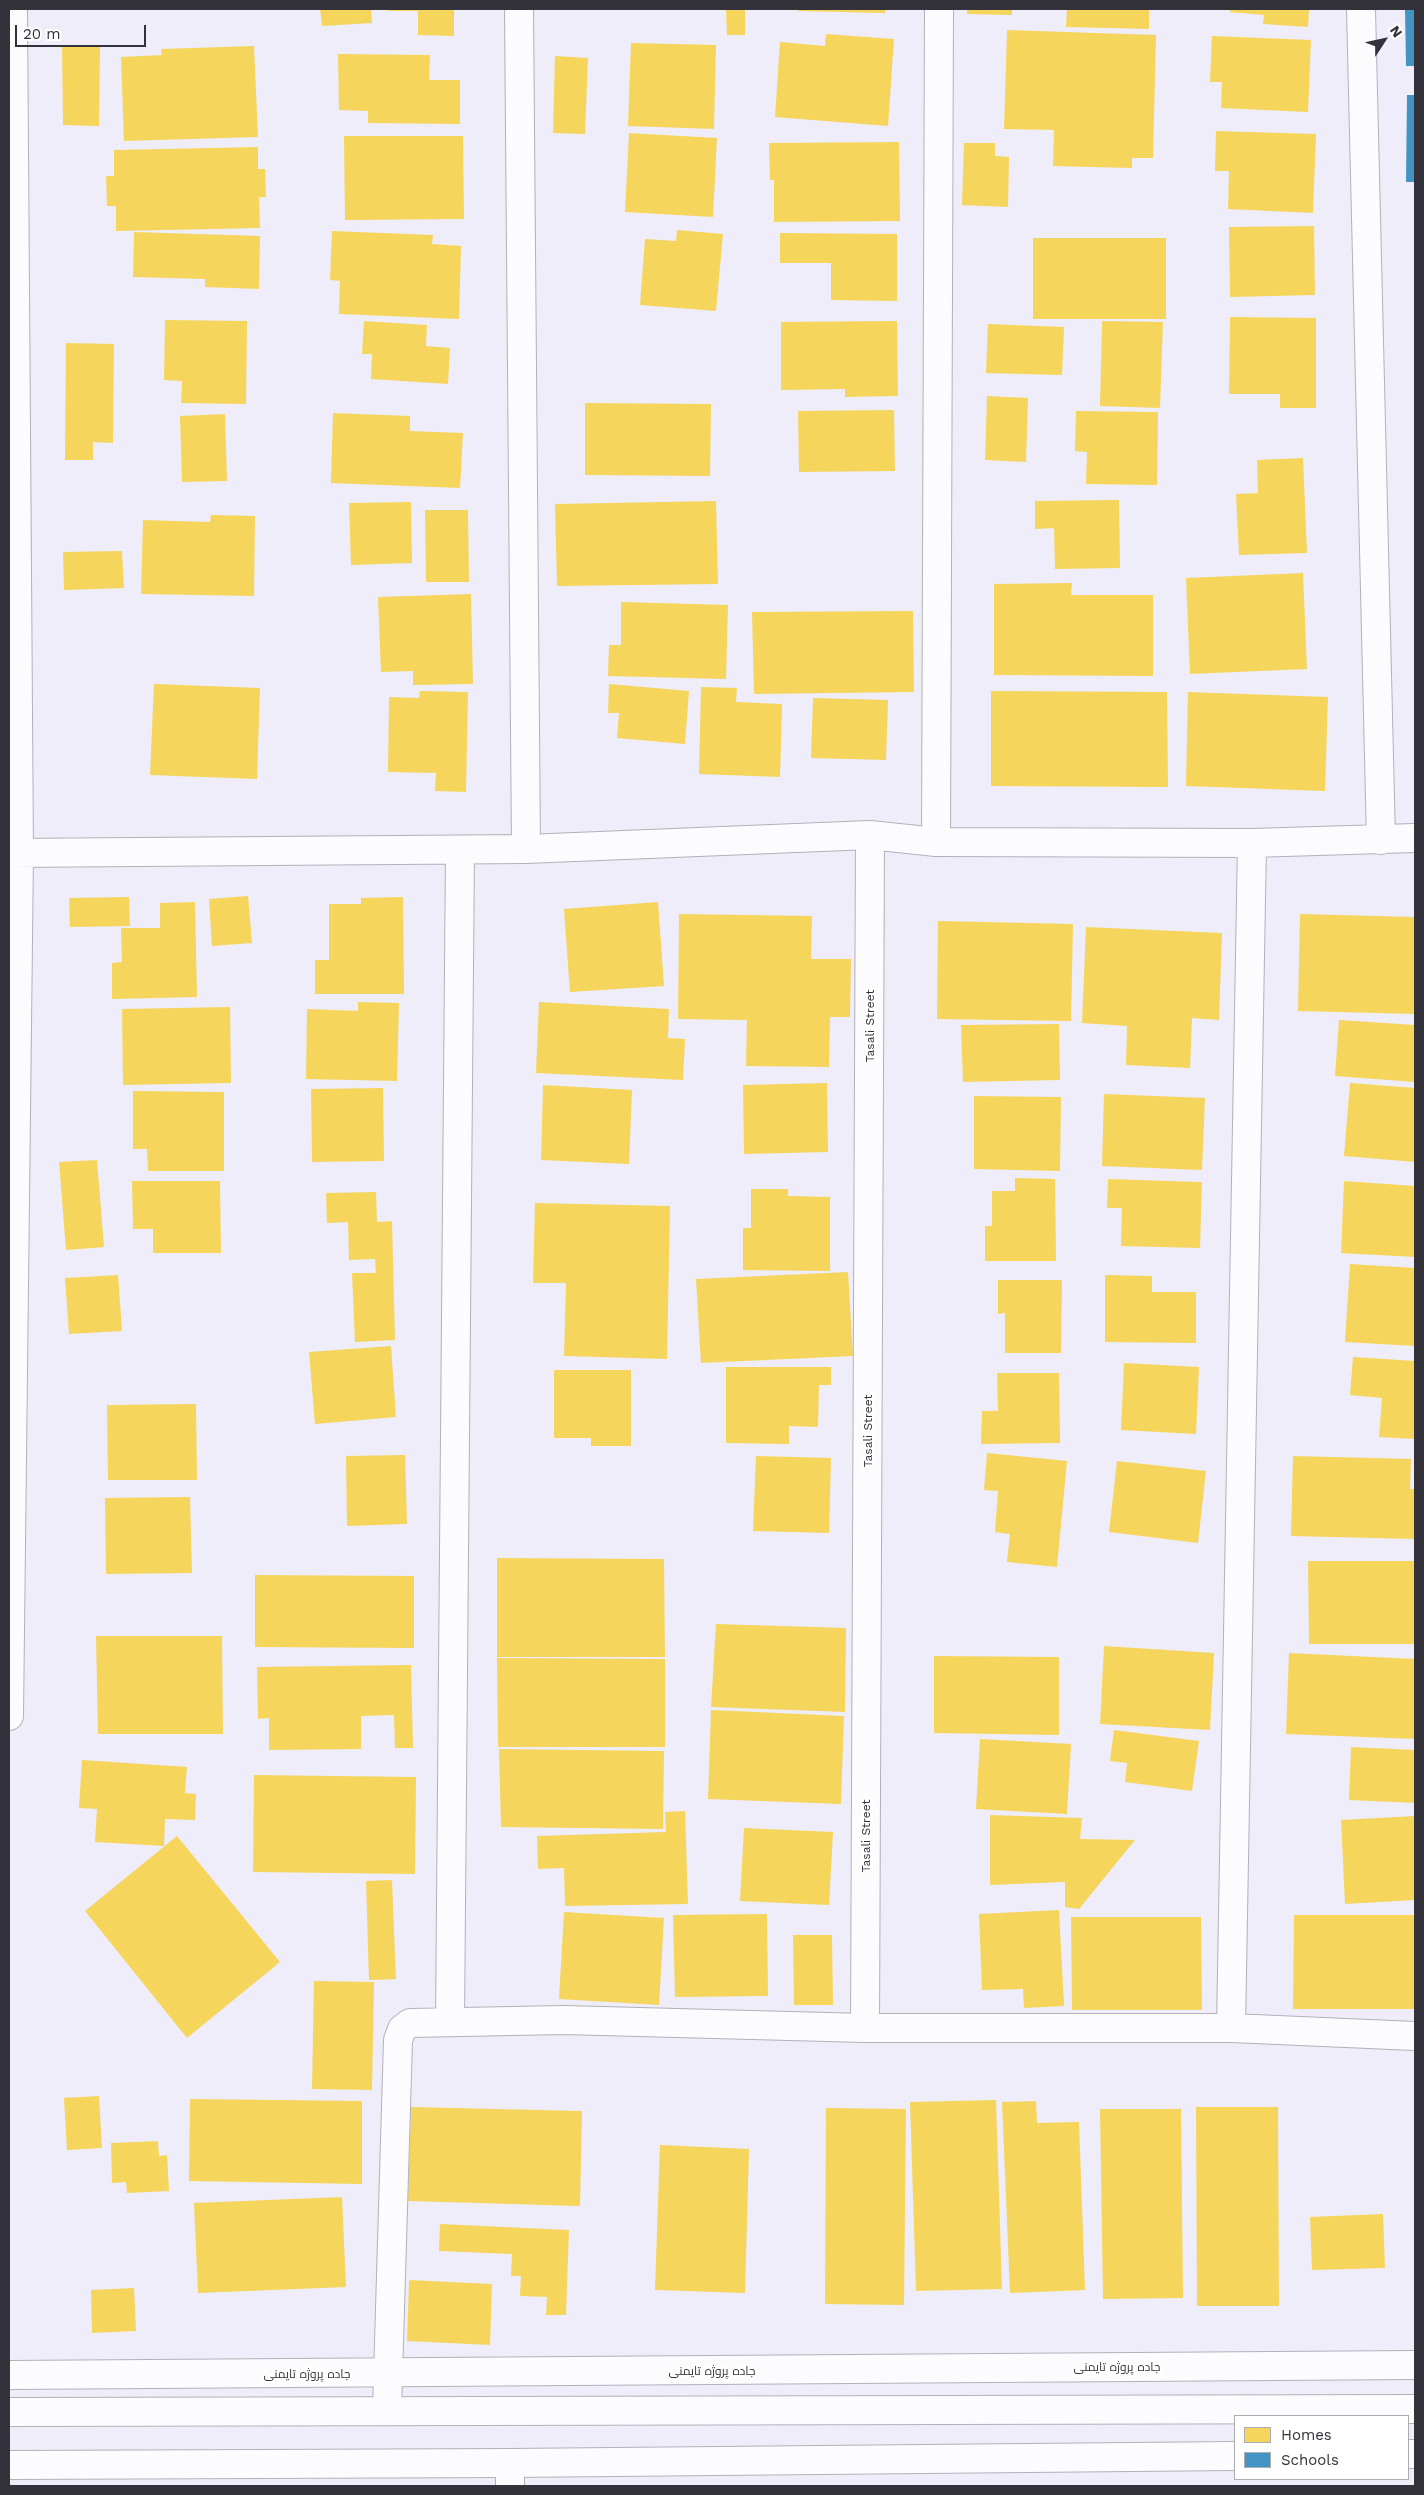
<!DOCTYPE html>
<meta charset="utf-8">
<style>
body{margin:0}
#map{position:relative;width:1424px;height:2495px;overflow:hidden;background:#eeedf9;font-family:"Work Sans",sans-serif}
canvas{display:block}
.frame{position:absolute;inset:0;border:10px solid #33323b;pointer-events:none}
.legend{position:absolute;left:1234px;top:2415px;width:175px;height:65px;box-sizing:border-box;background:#fff;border:1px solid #adadb1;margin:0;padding:6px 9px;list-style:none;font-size:15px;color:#33323b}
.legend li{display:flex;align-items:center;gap:10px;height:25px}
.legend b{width:25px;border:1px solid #adadb1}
.north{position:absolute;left:1359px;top:15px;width:50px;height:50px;-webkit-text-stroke:4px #fff;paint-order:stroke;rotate:55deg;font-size:14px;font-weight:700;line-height:20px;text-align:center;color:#33323b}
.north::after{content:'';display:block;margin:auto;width:18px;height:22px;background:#33323b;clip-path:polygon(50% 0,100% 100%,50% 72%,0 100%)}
.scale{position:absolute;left:15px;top:25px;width:131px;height:22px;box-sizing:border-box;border:2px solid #33323b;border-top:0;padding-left:6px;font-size:15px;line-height:18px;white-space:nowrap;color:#33323b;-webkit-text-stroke:4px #fff;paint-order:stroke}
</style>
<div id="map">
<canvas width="1424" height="2495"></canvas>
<div class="frame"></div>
<ul class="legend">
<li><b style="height:14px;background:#f6d55c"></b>Homes</li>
<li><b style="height:14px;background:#4393c3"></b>Schools</li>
</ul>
<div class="north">N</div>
<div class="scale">20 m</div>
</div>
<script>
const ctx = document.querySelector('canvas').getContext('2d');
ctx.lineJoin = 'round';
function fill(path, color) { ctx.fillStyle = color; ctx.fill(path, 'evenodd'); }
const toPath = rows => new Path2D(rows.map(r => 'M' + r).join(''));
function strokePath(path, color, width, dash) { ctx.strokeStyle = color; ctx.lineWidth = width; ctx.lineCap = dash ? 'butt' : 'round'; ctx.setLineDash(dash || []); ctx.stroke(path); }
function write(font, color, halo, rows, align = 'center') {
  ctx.font = font + ' "Work Sans",Cairo,sans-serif'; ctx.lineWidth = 5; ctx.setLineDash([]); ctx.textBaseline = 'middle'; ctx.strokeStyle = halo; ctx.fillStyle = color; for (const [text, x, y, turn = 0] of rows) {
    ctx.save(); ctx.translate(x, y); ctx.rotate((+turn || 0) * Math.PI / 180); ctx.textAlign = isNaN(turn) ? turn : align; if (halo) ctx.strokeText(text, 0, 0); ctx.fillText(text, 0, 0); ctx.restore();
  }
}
const homes = toPath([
 [320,9,371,9,372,23,322,26],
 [389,9,454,9,454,36,418,35,418,11,389,11],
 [726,9,745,9,745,35,727,35],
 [798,9,885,9,885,13,798,11],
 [967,9,1012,9,1012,15,967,14],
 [1067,9,1149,9,1149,29,1066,27],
 [1230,9,1309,9,1308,27,1263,24,1264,15,1230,12],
 [1007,30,1156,35,1153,158,1132,158,1132,168,1053,166,1054,130,1004,129],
 [826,34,894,39,888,126,775,117,780,42,825,46],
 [1212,36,1311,40,1308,112,1221,108,1222,82,1210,82],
 [631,43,716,45,714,129,628,126],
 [62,46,100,46,99,126,63,125],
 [254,46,258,137,124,141,121,57,162,55,161,49],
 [338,54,430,55,429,80,460,80,460,124,368,123,368,111,339,110],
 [555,56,588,58,585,134,553,133],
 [1216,131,1316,134,1313,213,1228,209,1229,171,1215,171],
 [629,133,717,138,713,217,625,212],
 [344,136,463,136,464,219,345,220],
 [899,142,900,221,774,222,774,180,770,180,769,143],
 [964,143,995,143,995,156,1009,157,1008,207,962,205],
 [258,147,258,169,265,169,266,197,259,197,260,228,116,231,116,206,107,206,106,176,114,176,114,150],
 [1314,226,1315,295,1230,297,1229,227],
 [677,230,723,234,716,311,640,305,645,239,676,241],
 [332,231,433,235,432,244,461,246,459,319,339,314,340,281,330,280],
 [134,232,260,236,259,289,205,287,205,279,133,277],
 [780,233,897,234,897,301,831,300,831,263,780,263],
 [1033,238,1166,238,1166,319,1033,319],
 [1230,317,1316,318,1316,408,1280,408,1280,394,1229,394],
 [165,320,247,321,246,404,181,403,182,381,164,380],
 [364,321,427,325,426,346,450,348,448,384,371,379,372,354,362,354],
 [897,321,898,396,845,397,845,389,781,390,781,322],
 [1102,321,1163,322,1160,408,1100,406],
 [988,324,1064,327,1062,375,986,373],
 [66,343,114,344,113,443,93,442,93,460,65,460],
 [987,396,1028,398,1026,462,985,460],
 [585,403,711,404,710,476,585,475],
 [894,410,895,471,799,472,798,411],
 [1076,411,1158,412,1157,485,1086,484,1087,452,1075,451],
 [333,413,410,416,410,431,463,433,460,488,331,483],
 [225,414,227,481,182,482,180,416],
 [1303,458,1307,553,1239,555,1236,494,1258,493,1257,460],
 [1119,500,1120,568,1055,569,1054,528,1035,529,1035,501],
 [716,501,718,584,557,586,555,504],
 [411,502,412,563,351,565,349,503],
 [425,510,468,510,469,582,426,582],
 [211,515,255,516,254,596,141,594,143,520,210,522],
 [122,551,124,588,64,590,63,552],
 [1303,573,1307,669,1190,674,1186,578],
 [1072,583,1071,595,1153,595,1153,676,994,675,994,584],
 [471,594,473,684,413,685,413,671,381,672,378,597],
 [621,602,728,605,726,679,608,676,609,645,621,645],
 [913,611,914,692,754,694,752,612],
 [154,684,260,688,257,779,150,775],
 [609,684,689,691,685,744,617,738,619,713,608,713],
 [701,687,737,688,736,702,782,704,780,777,699,774],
 [420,691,468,692,466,792,435,791,436,773,388,772,389,697,419,698],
 [991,691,1167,692,1168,787,991,786],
 [1188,692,1328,697,1325,791,1186,786],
 [813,698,888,700,886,760,811,758],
 [248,896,252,943,212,946,209,899],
 [129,897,130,926,70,927,69,898],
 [403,897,404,994,315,994,315,960,329,960,329,904,361,904,361,898],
 [195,902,197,997,112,999,112,963,122,962,121,928,160,928,160,903],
 [658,902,664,986,570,992,564,909],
 [679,914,812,916,811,959,851,959,850,1017,830,1017,829,1067,746,1066,747,1020,678,1019],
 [1300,914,1415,917,1415,1014,1298,1011],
 [938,921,1073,924,1071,1021,937,1019],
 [1086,927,1222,933,1219,1020,1192,1018,1190,1068,1126,1065,1127,1026,1082,1023],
 [358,1002,399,1003,397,1081,306,1079,307,1009,358,1011],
 [539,1002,669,1009,668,1038,685,1039,683,1080,536,1073],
 [230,1007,231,1083,123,1085,122,1009],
 [1339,1020,1415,1025,1415,1082,1335,1076],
 [1059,1024,1060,1080,963,1082,961,1025],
 [827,1083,828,1152,744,1154,743,1085],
 [1350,1083,1415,1088,1415,1162,1344,1156],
 [543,1085,632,1090,629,1164,541,1160],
 [383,1088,384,1161,312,1162,311,1089],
 [133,1091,224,1092,224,1171,148,1171,147,1149,133,1149],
 [1104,1094,1205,1098,1202,1170,1102,1166],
 [974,1096,1061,1097,1060,1171,974,1169],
 [97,1160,104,1247,66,1250,59,1162],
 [1015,1178,1055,1179,1056,1261,985,1261,985,1226,992,1226,992,1191,1015,1191],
 [1108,1179,1202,1182,1200,1248,1121,1246,1122,1208,1107,1208],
 [132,1181,220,1181,221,1253,153,1253,153,1229,133,1229],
 [1344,1181,1415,1186,1415,1257,1341,1253],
 [751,1189,788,1189,788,1196,830,1197,830,1271,743,1270,743,1228,751,1228],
 [376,1192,377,1222,392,1221,395,1340,355,1342,352,1273,376,1273,375,1259,349,1260,348,1222,327,1223,326,1193],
 [535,1203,670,1206,667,1359,564,1356,566,1283,533,1283],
 [1350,1264,1415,1268,1415,1346,1345,1342],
 [848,1272,853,1356,701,1363,696,1279],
 [118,1275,122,1331,69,1334,65,1278],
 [1105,1275,1152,1276,1152,1292,1196,1292,1196,1343,1105,1342],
 [998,1280,1062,1280,1061,1353,1005,1353,1005,1313,998,1314],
 [391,1346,396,1417,315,1424,309,1352],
 [1353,1357,1415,1361,1415,1439,1379,1437,1382,1398,1350,1395],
 [1124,1363,1199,1367,1196,1434,1121,1430],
 [726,1367,831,1367,831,1385,819,1385,818,1427,789,1426,789,1444,726,1443],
 [554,1370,631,1370,631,1446,591,1446,591,1438,554,1438],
 [997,1373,1059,1373,1060,1443,981,1444,982,1411,998,1411],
 [196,1404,197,1480,108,1480,107,1405],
 [987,1453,1067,1461,1057,1567,1007,1562,1010,1534,995,1532,998,1491,984,1490],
 [405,1455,407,1524,347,1526,346,1456],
 [756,1456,831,1458,829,1533,753,1531],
 [1293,1456,1411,1459,1410,1489,1415,1489,1415,1539,1291,1536],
 [1117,1461,1206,1471,1198,1543,1109,1532],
 [190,1497,192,1573,106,1574,105,1498],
 [497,1558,664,1559,665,1657,497,1657],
 [1308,1561,1415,1561,1415,1644,1309,1644],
 [255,1575,414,1576,414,1648,255,1647],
 [716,1624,846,1628,845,1712,711,1707],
 [96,1636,222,1636,223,1734,98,1734],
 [1104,1646,1214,1653,1210,1730,1100,1724],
 [1289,1653,1415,1659,1415,1739,1286,1734],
 [934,1656,1059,1657,1059,1735,934,1733],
 [497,1658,665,1659,665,1747,498,1747],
 [411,1665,413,1748,395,1748,394,1715,361,1716,361,1749,269,1750,269,1718,258,1719,257,1667],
 [711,1710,844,1716,841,1804,708,1799],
 [1114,1730,1199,1741,1192,1791,1125,1782,1127,1763,1110,1761],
 [980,1739,1071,1744,1067,1814,976,1809],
 [1351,1747,1415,1750,1415,1803,1349,1800],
 [499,1749,664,1751,663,1829,501,1827],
 [82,1760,187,1767,185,1793,196,1794,195,1820,165,1819,164,1846,95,1842,97,1809,79,1808],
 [254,1775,416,1777,415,1874,253,1872],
 [685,1811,688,1904,565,1906,564,1868,538,1869,537,1836,666,1832,665,1812],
 [990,1815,1082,1818,1080,1839,1135,1840,1079,1909,1065,1907,1065,1882,990,1885],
 [1415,1816,1415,1900,1345,1904,1341,1820],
 [744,1828,833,1832,829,1905,740,1901],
 [177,1836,280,1962,187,2038,85,1911],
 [392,1880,396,1979,369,1980,366,1881],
 [1059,1910,1064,2006,1024,2008,1023,1989,982,1990,979,1914],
 [564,1912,664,1918,659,2005,559,1999],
 [767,1914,768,1996,675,1997,673,1915],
 [1294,1915,1415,1915,1415,2009,1293,2009],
 [1071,1917,1201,1917,1202,2010,1072,2010],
 [793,1935,832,1935,833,2005,794,2005],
 [314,1981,374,1982,372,2090,312,2089],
 [99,2096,102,2148,67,2150,64,2098],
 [190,2099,362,2101,362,2184,189,2181],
 [996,2100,1002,2289,916,2291,910,2102],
 [1036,2101,1037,2123,1079,2122,1085,2290,1010,2293,1002,2102],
 [411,2107,582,2111,580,2206,408,2201],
 [1196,2107,1278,2107,1279,2306,1197,2306],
 [826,2108,906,2109,904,2305,825,2304],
 [1100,2109,1181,2109,1183,2298,1103,2299],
 [158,2141,159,2156,167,2155,169,2191,127,2193,126,2182,112,2183,111,2143],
 [660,2145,749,2149,745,2293,655,2290],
 [342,2197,346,2287,198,2293,194,2203],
 [1383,2214,1385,2268,1312,2270,1310,2217],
 [440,2224,569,2230,566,2315,546,2315,547,2297,520,2296,521,2276,511,2276,512,2254,439,2251],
 [409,2280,492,2284,490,2345,407,2341],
 [134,2288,136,2331,92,2333,91,2290]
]);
const schools = toPath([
 [1405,9,1415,9,1415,66,1406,66],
 [1407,95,1415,95,1415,182,1406,182]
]);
const street = toPath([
 [519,9,526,849],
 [1361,9,1381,840],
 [936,842,939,9],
 [9,853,526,849,870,835,936,842,1252,843,1415,838],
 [9,1716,19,853,13,9],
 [450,2021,460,850],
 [865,2028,870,835],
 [1231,2028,1252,843],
 [387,2410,398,2040,402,2029,410,2023,564,2020,865,2028,1231,2028,1415,2036],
 [510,2463,510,2486]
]);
const secondary = toPath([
 [9,2375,1415,2365],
 [9,2412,1415,2409],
 [1408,2454,1415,2454],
 [9,2465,510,2463,1235,2456]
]);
const streetNames = [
 ["Tasali Street",870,1026,-90],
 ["Tasali Street",868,1431,-90],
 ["Tasali Street",866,1836,-90],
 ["جاده پروژه تایمنی",1117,2367],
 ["جاده پروژه تایمنی",712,2371],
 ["جاده پروژه تایمنی",307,2374]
];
fill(homes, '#f6d55c');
fill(schools, '#4393c3');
strokePath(street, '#b2b1ba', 30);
strokePath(secondary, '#b2b1ba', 30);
strokePath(street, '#fcfcfe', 28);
strokePath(secondary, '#fcfcfe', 28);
write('12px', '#33323b', '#fff', streetNames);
</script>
